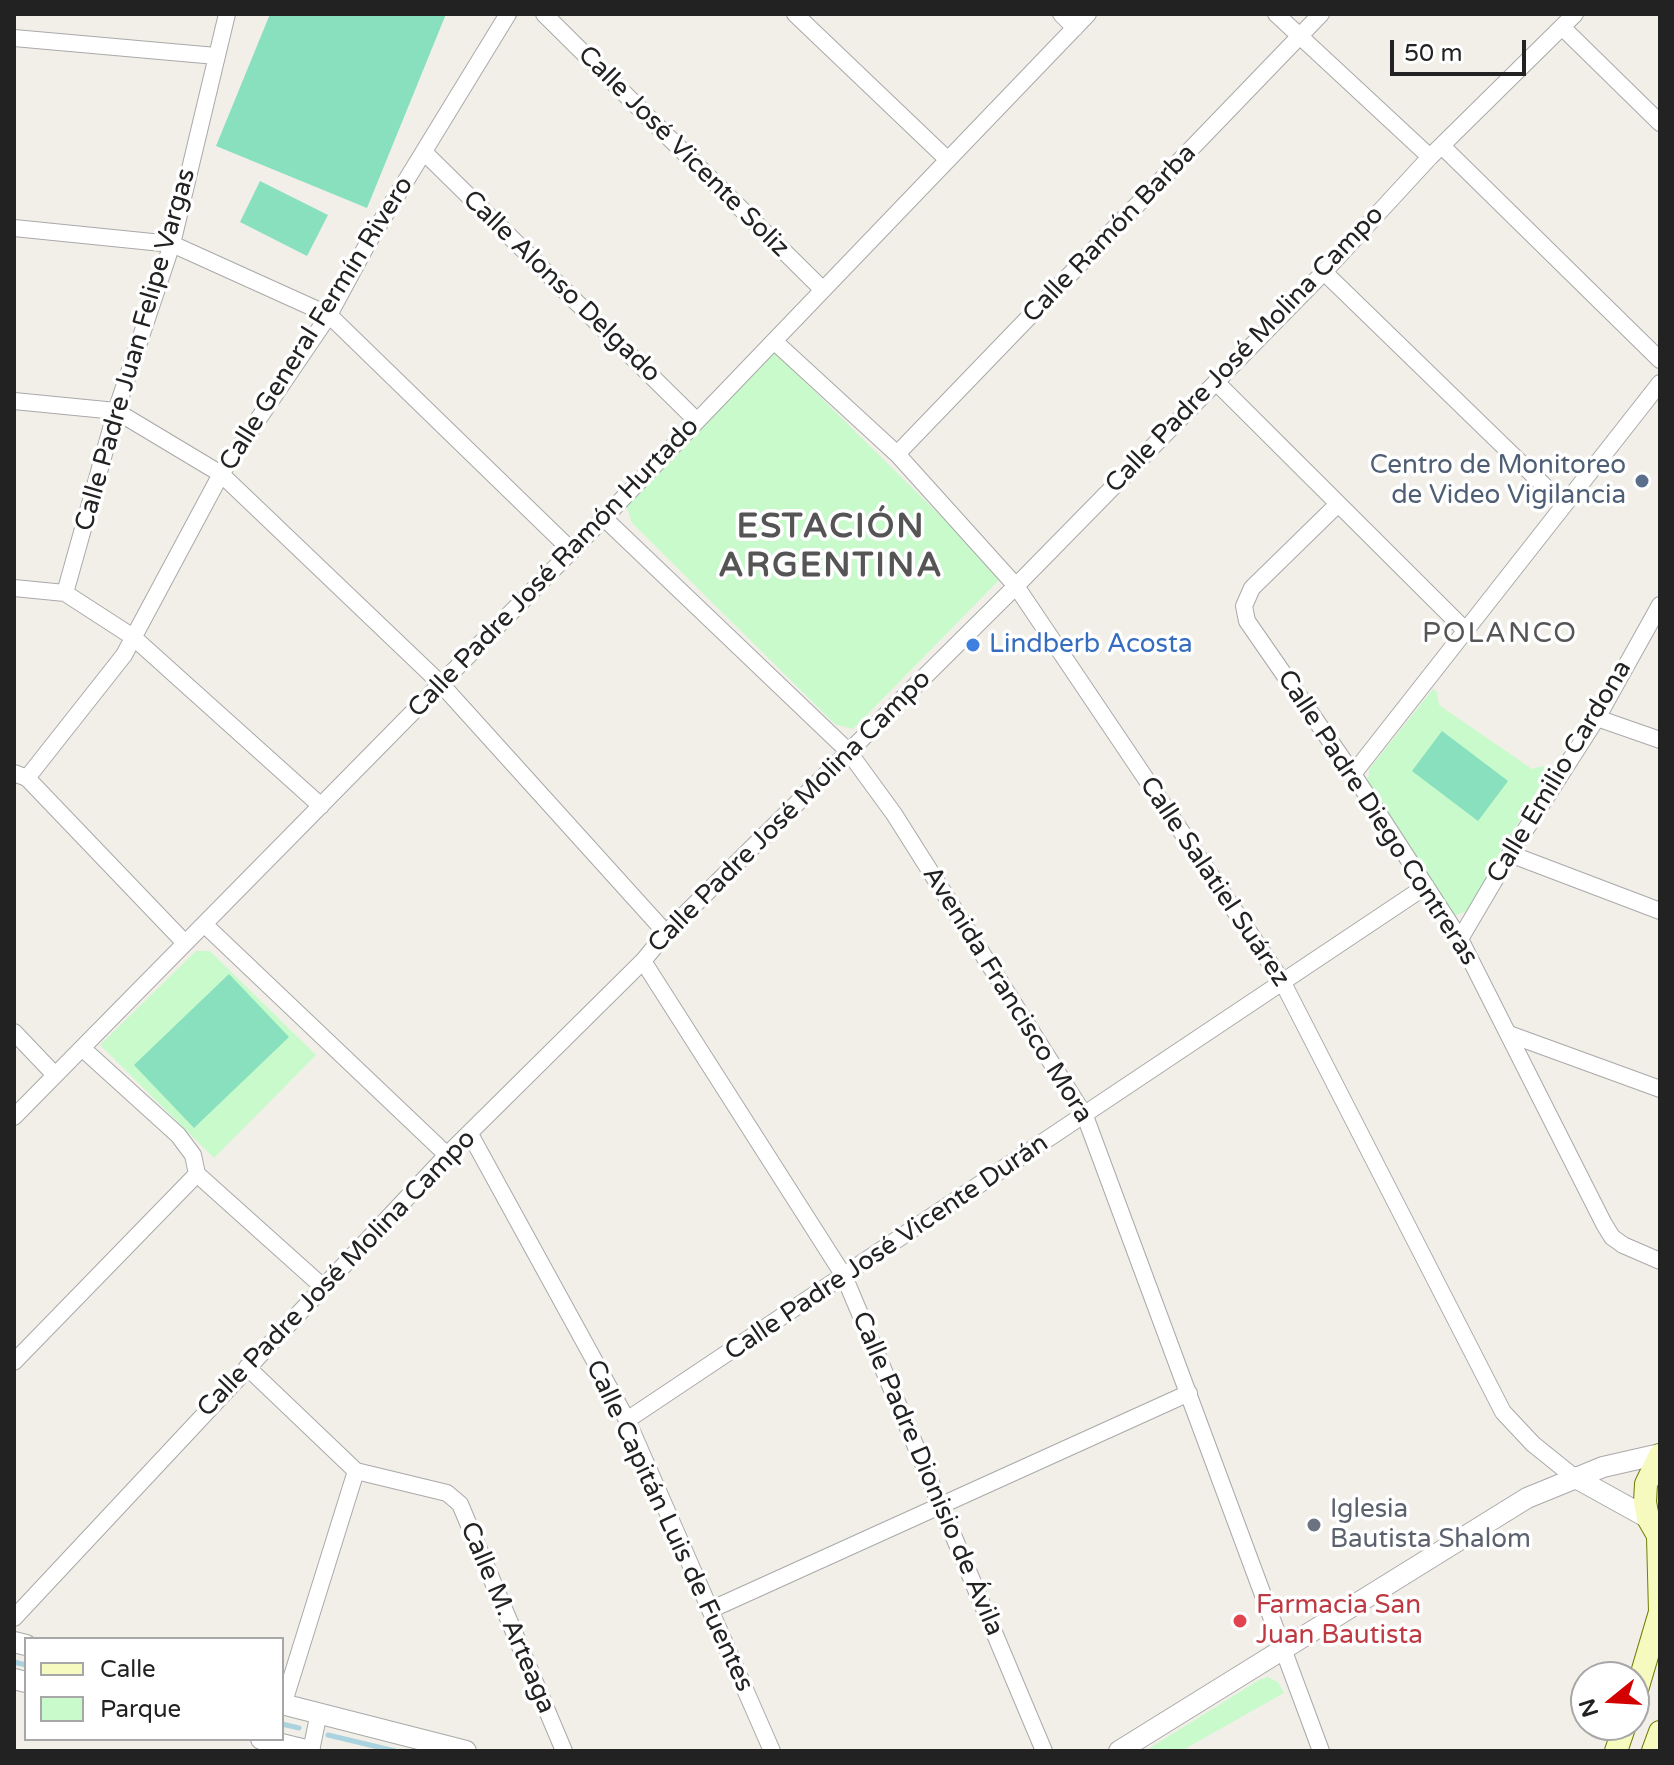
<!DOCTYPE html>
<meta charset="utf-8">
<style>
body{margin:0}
#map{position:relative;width:1674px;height:1765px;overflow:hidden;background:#f2efe9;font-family:"Varela Round",sans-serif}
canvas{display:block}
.frame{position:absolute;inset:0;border:16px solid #222;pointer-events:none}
.legend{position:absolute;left:24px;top:1637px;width:260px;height:104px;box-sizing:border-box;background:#fff;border:2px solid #a7a7a7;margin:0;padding:10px 14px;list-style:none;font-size:24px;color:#222}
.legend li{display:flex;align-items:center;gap:16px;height:40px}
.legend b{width:40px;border:2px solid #a7a7a7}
.north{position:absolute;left:1570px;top:1661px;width:80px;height:80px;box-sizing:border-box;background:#fff;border:2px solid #a7a7a7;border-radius:50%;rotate:252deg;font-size:22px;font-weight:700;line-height:32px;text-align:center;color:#222}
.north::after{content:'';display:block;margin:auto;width:28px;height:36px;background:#d40000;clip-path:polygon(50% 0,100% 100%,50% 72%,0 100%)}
.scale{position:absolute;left:1390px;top:40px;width:136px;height:36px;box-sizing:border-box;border:4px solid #222;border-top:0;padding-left:10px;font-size:24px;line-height:28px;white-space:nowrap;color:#222;-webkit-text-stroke:6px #fff;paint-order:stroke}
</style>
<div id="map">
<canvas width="1674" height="1765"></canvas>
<div class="frame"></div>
<ul class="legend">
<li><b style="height:10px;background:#f7fabf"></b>Calle</li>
<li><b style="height:22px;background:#c8facc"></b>Parque</li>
</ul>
<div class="north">N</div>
<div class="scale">50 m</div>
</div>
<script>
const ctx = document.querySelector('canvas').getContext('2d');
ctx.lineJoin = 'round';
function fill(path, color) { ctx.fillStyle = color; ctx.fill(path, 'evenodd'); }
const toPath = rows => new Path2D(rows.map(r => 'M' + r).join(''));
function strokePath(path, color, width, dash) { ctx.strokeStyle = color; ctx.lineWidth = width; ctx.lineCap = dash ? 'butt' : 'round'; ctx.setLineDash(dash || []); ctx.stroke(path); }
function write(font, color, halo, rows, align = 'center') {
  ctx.font = font + ' "Varela Round",sans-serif'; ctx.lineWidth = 7; ctx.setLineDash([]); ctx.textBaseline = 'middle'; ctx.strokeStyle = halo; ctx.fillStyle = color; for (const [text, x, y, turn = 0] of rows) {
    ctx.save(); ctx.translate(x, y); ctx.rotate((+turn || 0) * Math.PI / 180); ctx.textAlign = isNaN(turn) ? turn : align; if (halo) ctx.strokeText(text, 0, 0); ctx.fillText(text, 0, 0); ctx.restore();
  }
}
const park = toPath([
 [775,352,1002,577,853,729,835,724,632,523,626,504],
 [1433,689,1437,692,1439,705,1532,769,1543,766,1549,770,1467,911,1456,915,1450,913,1367,785,1370,768],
 [196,951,210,951,316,1055,214,1158,100,1045],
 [1268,1677,1278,1682,1284,1693,1181,1751,1145,1751,1259,1680]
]);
const pitch = toPath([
 [270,14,446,14,367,208,216,146],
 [260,181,328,215,307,256,240,222],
 [1442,731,1508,781,1478,821,1412,771],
 [229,974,289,1037,194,1128,134,1065]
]);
const stream = toPath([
 [14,1662,26,1665],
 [282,1724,299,1728],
 [328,1735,395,1751]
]);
const minor = toPath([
 [544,14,823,290],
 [795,14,948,160],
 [1061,14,1075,28],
 [1276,14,1430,157],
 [1562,27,1660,123],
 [14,38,216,56],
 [1442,146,1660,360],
 [425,153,697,421],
 [14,228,172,244,329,315,572,551],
 [1324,272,1563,504],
 [774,341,897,454,1016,586,1282,981,1503,1412,1533,1444,1574,1477],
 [1216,382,1465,630],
 [14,401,116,411,221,474,441,684,666,933],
 [897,454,1321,14],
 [1338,504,1252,588,1244,606,1247,621,1353,774,1460,939,1604,1224,1612,1237,1623,1245,1660,1261],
 [604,518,848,751,894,814,1085,1116,1321,1751],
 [14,588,65,593,133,637,321,806],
 [65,593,116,411,172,244,227,14],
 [1597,718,1660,740],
 [14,773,27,778,185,943],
 [1353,774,1660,383],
 [27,778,124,655,221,474,329,315,369,241,508,14],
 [1510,854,1660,911],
 [204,924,447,1155],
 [1460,939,1510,854,1597,718,1660,605],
 [643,961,844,1276,1044,1751],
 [14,1032,55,1075],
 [1509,1034,1660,1089],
 [82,1048,178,1135,193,1155,197,1174,323,1287],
 [14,1117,604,518,1088,14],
 [470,1134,627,1420,772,1751],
 [14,1362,197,1174],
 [247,1367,356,1471,447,1493,460,1504,564,1751],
 [627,1420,1426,886],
 [710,1610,1189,1393],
 [14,1618,447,1155,643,961,666,933,1016,586,1324,272,1430,157,1575,14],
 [283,1705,356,1471],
 [311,1751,319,1712]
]);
const tertiary = toPath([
 [1574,1477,1648,1518],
 [14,1642,26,1645],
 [14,1679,26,1682],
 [282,1704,466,1751],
 [261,1739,310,1751],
 [1119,1751,1527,1498,1603,1467,1660,1454]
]);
const secondary = toPath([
 [1660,1455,1646,1484,1645,1502,1648,1518,1660,1539],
 [1634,1700,1660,1612,1658,1537],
 [1616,1751,1625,1725],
 [1653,1751,1660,1732]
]);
const markers = [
 [1642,481,8,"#5c6f8a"],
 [973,645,8,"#3f7fe0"],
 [1314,1525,8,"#6b7280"],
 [1240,1621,8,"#e0444e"]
];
const streetNames = [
 ["Calle José Vicente Soliz",683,152,45],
 ["Calle Ramón Barba",1110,234,-46],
 ["Calle Alonso Delgado",561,287,44],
 ["Calle General Fermín Rivero",317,324,-58],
 ["Calle Padre Juan Felipe Vargas",136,350,-74],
 ["Calle Padre José Molina Campo",1245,350,-46],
 ["Calle Padre José Ramón Hurtado",554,568,-46],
 ["Calle Emilio Cardona",1560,772,-59],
 ["Calle Padre José Molina Campo",790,812,-45],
 ["Calle Padre Diego Contreras",1377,818,57],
 ["Calle Salatiel Suárez",1214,882,56],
 ["Avenida Francisco Mora",1007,995,58],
 ["Calle Padre José Vicente Durán",887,1248,-34],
 ["Calle Padre José Molina Campo",337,1274,-46],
 ["Calle Padre Dionisio de Ávila",927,1474,67],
 ["Calle Capitán Luis de Fuentes",669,1526,65],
 ["Calle M. Arteaga",507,1618,67]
];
const serviceNames = [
 ["Centro de Monitoreo",1626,466],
 ["de Video Vigilancia",1626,496]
];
const shopNames = [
 ["Lindberb Acosta",989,645]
];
const worshipNames = [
 ["Iglesia",1330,1510],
 ["Bautista Shalom",1330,1540]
];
const healthNames = [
 ["Farmacia San",1256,1606],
 ["Juan Bautista",1256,1636]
];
const neighbourhoodNames = [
 ["POLANCO",1500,635]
];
const districtNames = [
 ["ESTACIÓN",831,528],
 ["ARGENTINA",831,567]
];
fill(park, '#c8facc');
fill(pitch, '#88e0be');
strokePath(stream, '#aad3df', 5);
strokePath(minor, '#a9a9a9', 18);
strokePath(tertiary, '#a9a9a9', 22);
strokePath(secondary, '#707d05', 24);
strokePath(minor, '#fff', 16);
strokePath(tertiary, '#fff', 20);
strokePath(secondary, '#f7fabf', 22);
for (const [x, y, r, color] of markers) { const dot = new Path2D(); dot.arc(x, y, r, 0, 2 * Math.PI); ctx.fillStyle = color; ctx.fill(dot); strokePath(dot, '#fff', 3); }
write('26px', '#222', '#fff', streetNames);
write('26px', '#4e5e75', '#fff', serviceNames, 'right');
write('26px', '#366cbe', '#fff', shopNames, 'left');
write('26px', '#5b616d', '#fff', worshipNames, 'left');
write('26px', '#be3a42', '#fff', healthNames, 'left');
ctx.letterSpacing = '2px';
write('28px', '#555', '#fff', neighbourhoodNames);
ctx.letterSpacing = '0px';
ctx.letterSpacing = '2px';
write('bold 34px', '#555', '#fff', districtNames);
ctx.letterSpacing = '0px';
</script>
